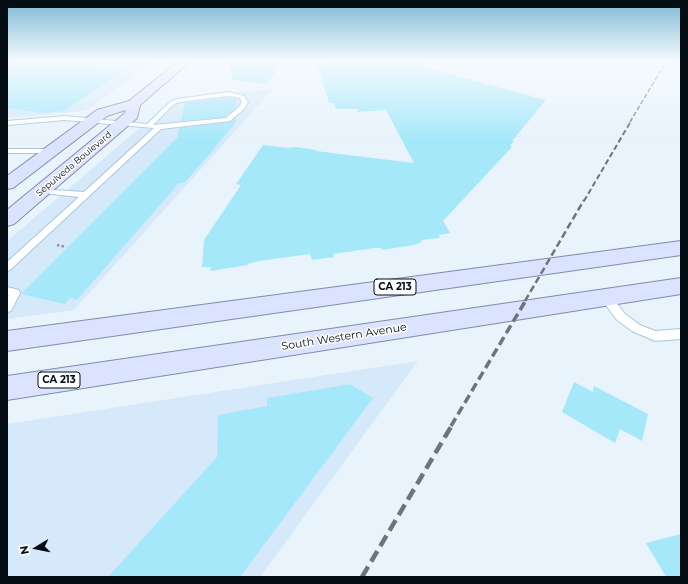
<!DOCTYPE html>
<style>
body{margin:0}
#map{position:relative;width:688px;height:584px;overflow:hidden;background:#e8f3fc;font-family:Montserrat,sans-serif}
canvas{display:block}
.frame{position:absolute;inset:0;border:8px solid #040c14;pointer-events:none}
.north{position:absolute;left:16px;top:528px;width:40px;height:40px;-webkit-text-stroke:3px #fefefe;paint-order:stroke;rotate:260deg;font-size:11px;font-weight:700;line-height:16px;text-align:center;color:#040c14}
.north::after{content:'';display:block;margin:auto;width:14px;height:18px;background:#040c14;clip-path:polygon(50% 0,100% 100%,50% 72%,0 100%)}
</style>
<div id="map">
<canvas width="688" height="584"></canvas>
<div class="frame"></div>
<div class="north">N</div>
</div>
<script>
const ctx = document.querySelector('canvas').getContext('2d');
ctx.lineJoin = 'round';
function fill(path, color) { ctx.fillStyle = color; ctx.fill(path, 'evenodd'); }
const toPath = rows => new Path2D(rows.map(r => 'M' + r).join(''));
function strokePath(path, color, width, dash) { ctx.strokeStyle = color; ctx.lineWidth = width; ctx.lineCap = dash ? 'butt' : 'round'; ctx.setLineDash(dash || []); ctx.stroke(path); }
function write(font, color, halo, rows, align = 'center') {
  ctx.font = font + ' Montserrat,sans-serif'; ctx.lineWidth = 3; ctx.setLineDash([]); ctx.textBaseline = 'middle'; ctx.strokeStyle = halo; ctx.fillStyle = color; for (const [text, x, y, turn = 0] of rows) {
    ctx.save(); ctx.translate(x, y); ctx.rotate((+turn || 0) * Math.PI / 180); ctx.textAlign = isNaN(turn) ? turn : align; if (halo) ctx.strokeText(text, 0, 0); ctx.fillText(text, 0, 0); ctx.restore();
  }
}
const built = toPath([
 [7,60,158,60,85,111,7,118],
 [273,89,74,310,7,319,7,241,176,97],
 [418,361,260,577,7,577,7,424]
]);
const building = toPath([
 [7,60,47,60,127,68,64,111,44,113,7,108],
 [228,60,267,60,268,62,283,64,266,84,233,80],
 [351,60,424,60,423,67,546,100,512,141,514,141,510,146,512,147,443,221,450,233,439,235,440,238,421,240,422,242,414,245,382,250,382,248,375,248,333,254,334,257,312,260,310,254,259,261,247,264,248,265,210,271,211,267,202,267,204,240,241,185,236,184,263,145,288,148,296,147,316,150,316,151,414,163,386,110,358,112,357,109,336,109,334,103,329,103,317,64,352,62],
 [229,98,236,99,236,108,225,117,181,121,185,103],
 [236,118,236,122,200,165,184,183,179,183,77,300,70,298,65,304,21,294,177,138,179,128,230,122],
 [574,382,593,392,594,386,648,414,642,441,620,429,615,443,562,412],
 [350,384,373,398,240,577,108,577,217,457,218,415,267,406,267,398],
 [681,534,681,577,666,577,646,543]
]);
const path = toPath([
 [57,245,66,247]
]);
const service = toPath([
 [229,92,244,96,248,102,244,109,230,121,161,129,10,270,7,271,7,262,79,197,42,193,38,191,39,189,84,192,154,128,65,120,7,125,7,121,65,116,147,124,170,102,177,99,229,92],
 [229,96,240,98,242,102,239,107,226,118,153,125,174,104,180,102,229,96],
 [7,149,51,149,55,151,51,153,7,153,7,149],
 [7,287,19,290,20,293,11,311,7,312,7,298,9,295,7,295,7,287],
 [606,293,610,294,625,314,640,325,655,331,681,329,681,339,655,341,632,331,617,320,602,300,601,297,602,294,606,293]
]);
const primary = toPath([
 [180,60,192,60,140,105,137,118,14,224,7,226,7,210,125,113,126,110,107,116,13,188,7,189,7,176,97,110,129,101,180,60],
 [681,241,681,255,7,351,7,331,681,241],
 [681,278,681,294,7,400,7,376,681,278]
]);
const railFar4 = toPath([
 [630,122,667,60]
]);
const railFar3 = toPath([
 [584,201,631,121]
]);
const railFar2 = toPath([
 [525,301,584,200]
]);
const railFar1 = toPath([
 [451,426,526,300]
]);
const rail = toPath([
 [362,577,452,425]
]);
const farStreetnames = [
 ["Sepulveda Boulevard",74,164,-40]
];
const shields = [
 [395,287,42],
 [59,380,42]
];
const shieldNames = [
 ["CA 213",395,287],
 ["CA 213",59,380]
];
const streetNames = [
 ["South Western Avenue",344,337,-9]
];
fill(built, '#d5e9fa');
fill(building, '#a5e8f9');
strokePath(service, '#abc5dc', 2);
strokePath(primary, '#818cab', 2);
strokePath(path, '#8a949c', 2.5, [2.5, 2]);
fill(service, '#fff');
fill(primary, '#dce3fe');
strokePath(railFar4, '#6c757e', 1.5, [4.5, 2.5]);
strokePath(railFar3, '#6c757e', 2, [5.5, 3]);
strokePath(railFar2, '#6c757e', 2.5, [7, 3.5]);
strokePath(railFar1, '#6c757e', 3.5, [9, 4.5]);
strokePath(rail, '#6c757e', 4.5, [12, 6]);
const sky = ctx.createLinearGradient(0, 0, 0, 141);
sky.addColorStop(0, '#7cb8d4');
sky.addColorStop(0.43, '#f5fafe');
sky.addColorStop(1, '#f5fafe00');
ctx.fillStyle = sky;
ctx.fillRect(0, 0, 688, 141);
write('9px', '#040c14', '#fefefe', farStreetnames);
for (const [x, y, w] of shields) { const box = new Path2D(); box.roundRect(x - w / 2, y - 8, w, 16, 3); ctx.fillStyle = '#fefefe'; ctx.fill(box); strokePath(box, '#040c14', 1); }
write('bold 10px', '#040c14', null, shieldNames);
write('11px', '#040c14', '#fefefe', streetNames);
</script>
